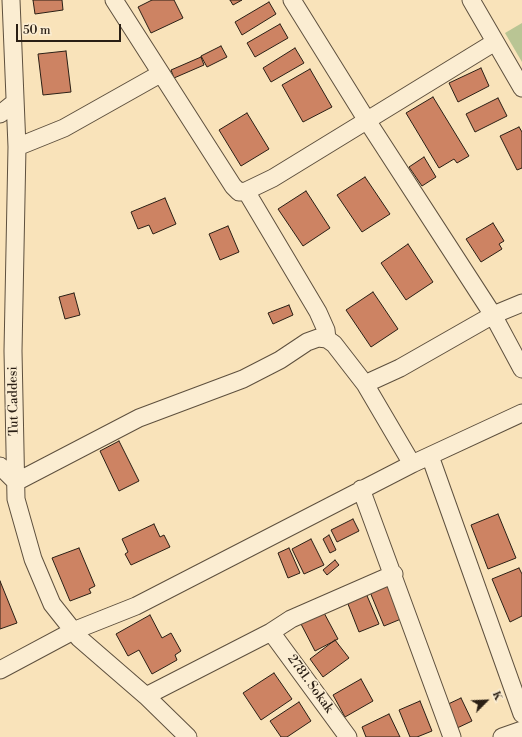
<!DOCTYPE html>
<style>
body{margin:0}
#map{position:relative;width:522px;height:737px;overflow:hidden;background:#f9e3ba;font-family:"Libre Bodoni",serif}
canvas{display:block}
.north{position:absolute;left:466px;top:681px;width:40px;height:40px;-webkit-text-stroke:3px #fbedd2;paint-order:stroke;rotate:66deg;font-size:11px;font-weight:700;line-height:16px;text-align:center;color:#2a1f15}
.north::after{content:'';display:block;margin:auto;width:14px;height:18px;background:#2a1f15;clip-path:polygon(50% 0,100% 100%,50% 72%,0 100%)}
.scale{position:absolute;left:16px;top:24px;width:105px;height:18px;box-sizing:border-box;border:2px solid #2a1f15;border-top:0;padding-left:5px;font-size:12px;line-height:14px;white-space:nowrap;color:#2a1f15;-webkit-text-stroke:3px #fbedd2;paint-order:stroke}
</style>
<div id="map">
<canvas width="522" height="737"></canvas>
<div class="north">K</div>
<div class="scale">50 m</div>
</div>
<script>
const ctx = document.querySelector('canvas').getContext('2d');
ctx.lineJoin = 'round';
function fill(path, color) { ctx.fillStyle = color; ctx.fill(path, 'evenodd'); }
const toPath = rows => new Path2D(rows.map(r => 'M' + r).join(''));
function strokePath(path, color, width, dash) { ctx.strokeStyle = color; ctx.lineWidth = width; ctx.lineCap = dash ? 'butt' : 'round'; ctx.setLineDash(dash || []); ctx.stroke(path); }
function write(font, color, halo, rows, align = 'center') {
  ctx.font = font + ' "Libre Bodoni",serif'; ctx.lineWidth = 3; ctx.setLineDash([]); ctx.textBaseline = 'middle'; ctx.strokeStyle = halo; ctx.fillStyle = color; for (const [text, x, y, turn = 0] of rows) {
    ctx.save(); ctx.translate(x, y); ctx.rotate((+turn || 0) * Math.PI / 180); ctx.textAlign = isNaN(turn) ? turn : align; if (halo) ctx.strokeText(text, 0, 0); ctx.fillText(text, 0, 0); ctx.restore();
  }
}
const green = toPath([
 [522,23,522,62,505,33]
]);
const building = toPath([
 [33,0,62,0,63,10,35,14,33,0],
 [152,0,174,0,183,18,151,33,138,7,152,0],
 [230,0,242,0,233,5,230,0],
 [269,2,276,14,242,35,235,22,269,2],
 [280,24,288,38,255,57,247,43,280,24],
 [221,46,227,57,207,67,201,56,221,46],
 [295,48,304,63,271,82,263,68,295,48],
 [66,51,71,92,43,95,38,54,66,51],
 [201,57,204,65,174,78,171,70,201,57],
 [481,68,489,86,458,102,449,83,481,68],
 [310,69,332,107,303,122,282,85,310,69],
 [433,97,469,156,457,163,454,159,439,168,406,113,433,97],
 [498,98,507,116,475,132,466,114,498,98],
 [247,113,269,149,241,166,219,130,247,113],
 [519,127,522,132,522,168,517,170,500,136,519,127],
 [424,157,436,177,422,186,409,167,424,157],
 [365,177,390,214,362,232,337,195,365,177],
 [306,191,330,228,303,246,278,209,306,191],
 [165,198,176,224,153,234,149,225,138,229,131,212,165,198],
 [493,223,504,241,499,244,502,249,481,262,466,239,493,223],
 [228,226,239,252,220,260,209,234,228,226],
 [408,244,433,282,406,300,381,263,408,244],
 [373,292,398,329,371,347,346,310,373,292],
 [74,293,80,315,65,319,59,297,74,293],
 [289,305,293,315,273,324,268,313,289,305],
 [119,441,139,481,119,491,100,451,119,441],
 [498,514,516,558,488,569,471,525,498,514],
 [353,519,359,531,337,542,331,530,353,519],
 [154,524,160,537,164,535,170,547,131,565,125,554,128,552,122,539,154,524],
 [329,535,336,550,330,553,323,539,329,535],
 [311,539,324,565,304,574,292,549,311,539],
 [79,548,95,586,89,589,91,593,70,601,52,558,79,548],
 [289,548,300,573,288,578,278,553,289,548],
 [335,560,339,565,327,575,323,570,335,560],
 [519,568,522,574,522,616,510,622,492,579,519,568],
 [0,581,17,623,0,629,0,581],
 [387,585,401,619,384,626,370,592,387,585],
 [365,591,379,624,359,632,346,599,365,591],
 [323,611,338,639,315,651,301,624,323,611],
 [150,615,162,638,171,633,181,651,175,655,177,660,152,674,139,650,128,656,116,634,150,615],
 [335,640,349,658,323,677,310,659,335,640],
 [274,673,292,699,261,720,243,693,274,673],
 [361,679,373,701,345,717,333,695,361,679],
 [461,698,472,721,455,729,444,706,461,698],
 [420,701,432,731,417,737,410,737,399,710,420,701],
 [299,702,311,721,287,737,281,737,270,721,299,702],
 [389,714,400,737,366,737,362,727,389,714]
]);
const minor = toPath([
 [11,0,17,147,13,351,16,499,33,559,52,604,79,638,146,696,188,737],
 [114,0,233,186,239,192,246,191,273,178,495,42],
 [292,0,366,119,493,315,522,303],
 [471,0,522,88],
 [0,114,14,103],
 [17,147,64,128,160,74],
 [246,191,318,312,326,330,327,339],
 [365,384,400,368,493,315,522,369],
 [430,456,522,714],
 [0,466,16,482,139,418,243,379,280,360,307,342,318,338,327,339,334,344,365,384,412,464],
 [361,489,452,737],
 [271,632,348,737],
 [0,670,73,631,136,606,412,464,522,413],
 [146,696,271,632,291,619,394,574],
 [502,737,522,730]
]);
const streetNames = [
 ["Tut Caddesi",14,401,-91],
 ["2781. Sokak",310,684,54]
];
fill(green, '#b9c594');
fill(building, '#cd8363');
strokePath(building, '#2a1f15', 1);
strokePath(minor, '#5e503e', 19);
strokePath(minor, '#fbedd2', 17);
write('13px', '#2a1f15', '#fbedd2', streetNames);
</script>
